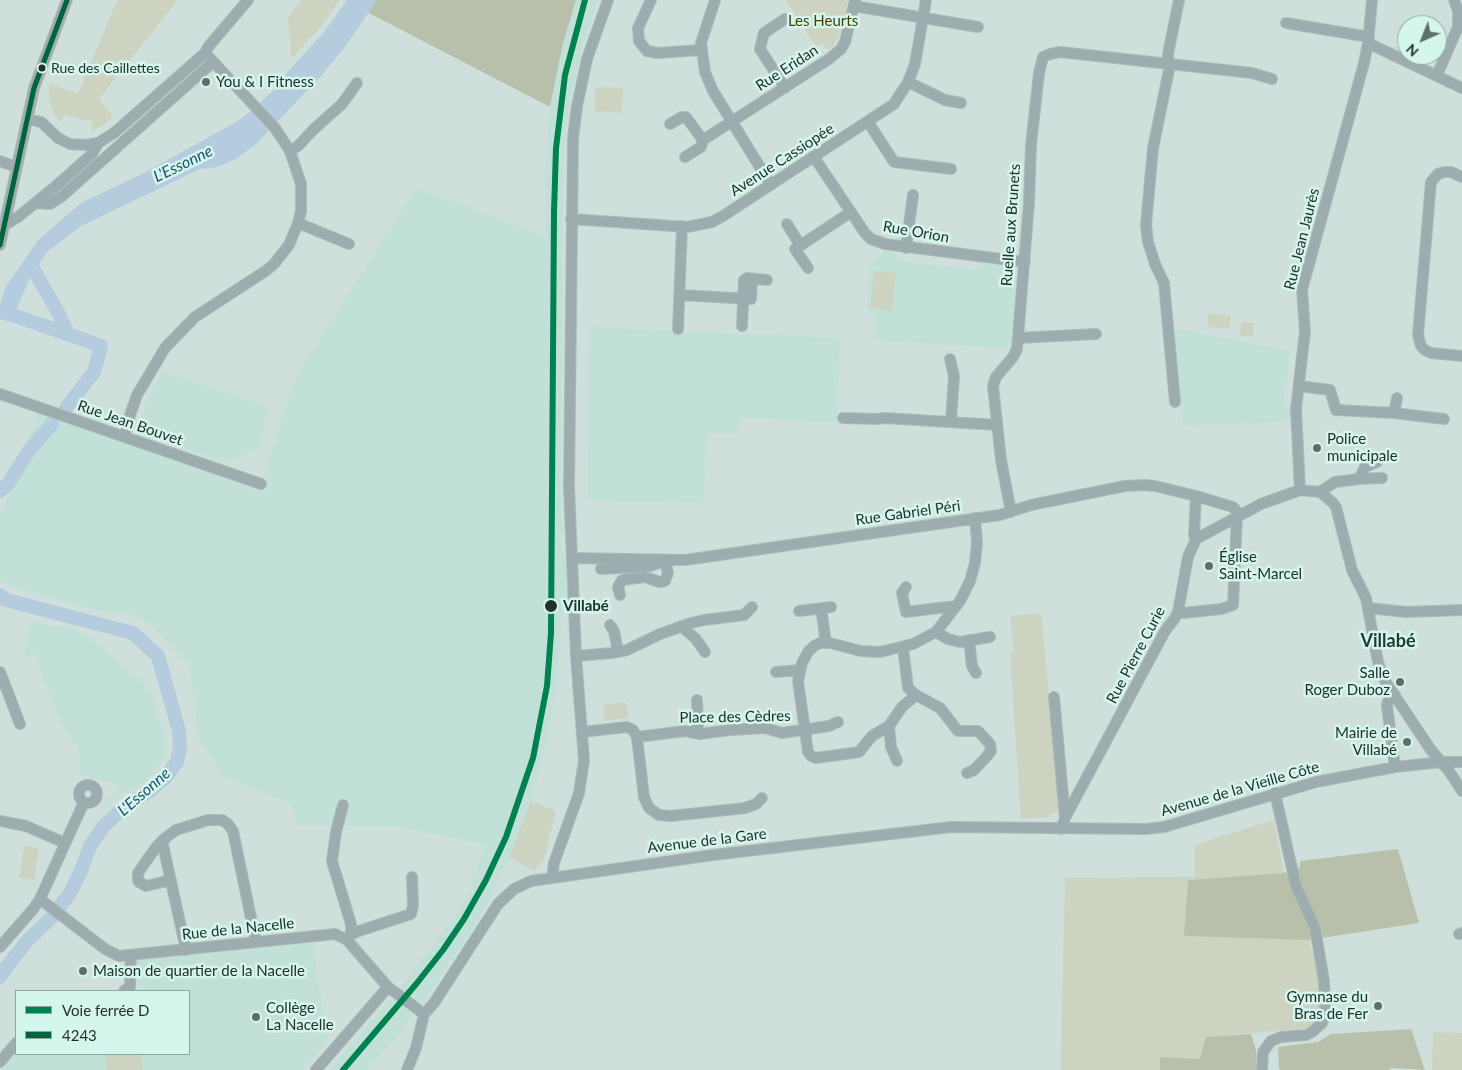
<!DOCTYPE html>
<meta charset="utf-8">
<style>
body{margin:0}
#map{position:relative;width:1462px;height:1070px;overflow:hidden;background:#cfe0dc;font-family:Lato,sans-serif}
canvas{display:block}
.legend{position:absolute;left:15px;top:990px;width:175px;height:65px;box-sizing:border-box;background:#d4f6ec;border:1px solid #8ea7a0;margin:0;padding:6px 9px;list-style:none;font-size:15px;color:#24302d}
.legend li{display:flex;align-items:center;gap:10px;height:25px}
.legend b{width:25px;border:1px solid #8ea7a0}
.north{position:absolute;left:1397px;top:15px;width:50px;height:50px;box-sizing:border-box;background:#d4f6ec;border:1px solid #8ea7a0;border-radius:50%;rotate:224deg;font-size:14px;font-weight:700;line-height:20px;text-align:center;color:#24302d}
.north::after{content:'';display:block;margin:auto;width:18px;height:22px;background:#606e6a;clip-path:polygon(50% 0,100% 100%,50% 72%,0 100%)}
</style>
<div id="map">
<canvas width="1462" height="1070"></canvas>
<ul class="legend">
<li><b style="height:6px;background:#00824e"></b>Voie ferrée D</li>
<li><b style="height:6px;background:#00643c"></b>4243</li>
</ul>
<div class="north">N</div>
</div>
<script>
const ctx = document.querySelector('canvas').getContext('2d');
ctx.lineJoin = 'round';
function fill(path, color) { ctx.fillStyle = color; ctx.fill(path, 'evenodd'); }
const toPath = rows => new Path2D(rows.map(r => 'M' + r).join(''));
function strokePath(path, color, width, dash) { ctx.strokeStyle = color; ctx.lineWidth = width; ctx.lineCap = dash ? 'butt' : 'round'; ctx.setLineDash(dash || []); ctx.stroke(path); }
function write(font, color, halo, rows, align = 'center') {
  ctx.font = font + ' Lato,sans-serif'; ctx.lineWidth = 5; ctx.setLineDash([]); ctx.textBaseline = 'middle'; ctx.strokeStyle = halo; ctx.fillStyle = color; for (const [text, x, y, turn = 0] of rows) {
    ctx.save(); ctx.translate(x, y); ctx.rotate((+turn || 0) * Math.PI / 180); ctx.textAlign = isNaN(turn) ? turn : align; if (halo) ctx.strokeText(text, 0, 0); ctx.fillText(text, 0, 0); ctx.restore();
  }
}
const built = toPath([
 [576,0,598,0,583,44,576,74,569,107,565,147,563,189,561,524,566,525,566,533,561,534,561,553,564,553,565,560,567,562,568,598,562,608,557,689,558,691,556,693,548,737,531,801,509,857,477,922,421,1006,399,989,454,917,471,889,470,883,487,845,397,827,298,825,291,804,222,776,198,736,190,666,152,626,128,612,102,612,8,585,0,581,0,518,40,408,261,483,290,393,307,359,416,188,545,236,545,171,550,107,563,43],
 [885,251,895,252,899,260,915,263,979,270,988,263,1009,265,1019,277,1012,349,874,340,876,315,867,313,870,266],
 [589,327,840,338,837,422,739,418,738,434,707,433,703,503,588,500],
 [1172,328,1291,351,1283,405,1292,406,1293,418,1269,423,1183,425],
 [162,371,269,407,258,448,226,463,135,432,146,402],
 [31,619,49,626,71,628,82,633,98,644,124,668,138,677,152,693,157,714,166,737,165,754,155,771,144,782,119,795,102,809,99,808,119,788,112,782,79,776,79,751,60,722,35,653,23,658],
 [313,942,327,1042,302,1070,0,1070,16,1049,16,1054,189,1054,189,991,135,991,137,990,135,959],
 [393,996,414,1015,401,1032,366,1070,329,1070]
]);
const green = toPath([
 [117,0,178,0,99,99,114,117,103,125,92,131,92,121,78,119,65,114,60,122,54,114,49,100,49,83,78,94],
 [301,0,340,0,318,30,293,57,291,55,288,17],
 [786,0,848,0,842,28,834,45,828,50,822,43,816,47],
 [596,87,623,88,622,113,594,111],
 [874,271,896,273,892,311,870,308],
 [1210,313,1231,316,1229,329,1208,327,1207,318],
 [1241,322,1254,323,1254,336,1240,336],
 [1041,613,1061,809,1047,817,1021,819,1010,652,1014,651,1010,616],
 [626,702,628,718,605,721,603,705],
 [531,801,556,811,544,859,534,871,509,857],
 [1274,820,1284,873,1188,880,1185,936,1309,940,1321,984,1320,1012,1318,1019,1314,1025,1309,1028,1207,1037,1200,1059,1160,1057,1160,1070,1061,1070,1065,878,1194,877,1194,846,1218,837],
 [24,846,39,848,34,880,19,878],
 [1433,1032,1462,1033,1462,1070,1432,1070],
 [105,1054,141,1054,143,1070,107,1070]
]);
const forest = toPath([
 [370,0,576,0,563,43,550,107,365,11],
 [1398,849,1419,923,1309,940,1184,936,1188,880,1284,873,1300,867,1300,861],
 [1411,1029,1425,1070,1392,1068,1388,1070,1280,1070,1279,1068,1278,1047,1318,1042,1331,1034],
 [1251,1034,1256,1050,1257,1070,1160,1070,1160,1057,1200,1059,1206,1037]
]);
const water = toPath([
 [347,0,377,0,345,47,320,77,256,144,236,159,227,163,217,167,200,169,81,226,48,251,32,273,11,322,0,319,0,304,5,288,38,240,81,203,144,173,238,121,250,112,275,89,274,87,325,31]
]);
const river = toPath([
 [31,265,59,314,68,334,101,346,94,372,66,408],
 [6,313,68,334],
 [0,491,8,484,30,449,52,424],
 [0,595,6,600,133,633,158,656,179,731,180,748,177,762,165,778,151,790,121,810,103,827,90,846,81,871,70,893,52,917,27,941,5,969,0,977]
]);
const minor = toPath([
 [651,0,638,28,639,41,647,51,657,53,701,50],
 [715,0,701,43,705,72,713,91,771,185],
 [854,6,978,27],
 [1286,23,1369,37],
 [1368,43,1462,88],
 [205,53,208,47,248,0],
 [1437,75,1458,27,1458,11,1454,0],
 [908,82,945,100,961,103],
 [785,88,760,49,764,33,785,19],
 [27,119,41,122,58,138,70,144,86,145,98,143,114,133,205,53],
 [868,122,894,162,951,169],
 [670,124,682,117,686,117,703,140,829,59,841,49,845,42,855,0],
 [290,151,298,146,314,129,342,104,357,83],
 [685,157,701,147,703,140],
 [814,157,865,233,871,239,885,244,1025,262],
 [0,161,16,167],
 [1462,177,1451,172,1444,172,1438,174,1431,182,1418,335,1421,346,1425,350,1431,353,1462,356],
 [36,203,50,204,61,197,213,62],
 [571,219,687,227,712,222,723,216,894,104,908,82,915,64,926,0],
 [298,223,349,244],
 [787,224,800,245],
 [5,225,18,217,56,186,92,154,98,143],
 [0,245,34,88,67,0],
 [906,248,913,195],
 [808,268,795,249,851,212],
 [680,295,751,299,752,279],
 [742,326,744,280,747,278,767,280],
 [678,329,682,226],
 [1018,338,1096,334],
 [950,359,954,376,951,421],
 [1299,386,1330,390,1336,410,1394,413,1397,398],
 [0,394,261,484],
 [1175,402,1164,283,1155,264,1148,242,1146,225,1153,148,1169,70,1168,54,1179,0],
 [1394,413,1444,419],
 [843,418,876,419,885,418,997,425],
 [125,437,128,421,137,395,165,348,195,317,267,270,274,264,289,245,298,223,301,211,301,184,290,151,275,128,205,53],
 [1359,479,1382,478],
 [1300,490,1296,409,1305,331,1302,290,1364,63,1368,43,1372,0],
 [1320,492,1335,482,1359,479,1365,467,1377,462],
 [1011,512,1001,460,993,386,996,377,1013,357,1017,349,1029,203,1031,145,1039,73,1043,57,1050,54,1060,52,1252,73,1272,79],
 [1196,539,1194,535,1196,496],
 [572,558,685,560,1000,515,1031,505,1125,486,1144,485,1155,486,1196,496,1233,507,1240,515],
 [601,569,650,566,662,562],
 [906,587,902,593,906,612,956,606],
 [620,595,618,587,622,580,645,577,659,582,665,581,668,573,665,561],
 [821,608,826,643],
 [1368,608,1406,612,1462,610],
 [799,611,831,607],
 [1178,612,1183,613,1221,609,1233,605,1237,516],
 [610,625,614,631,618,652],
 [681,626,696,639,705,652],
 [936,632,948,639,960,642,990,637],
 [969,640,972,666,976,673],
 [903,647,908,688,916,695],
 [576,656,612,653,627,650,660,634,691,623,704,620,744,615,752,607],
 [0,672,20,724],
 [776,672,800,670],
 [1395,695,1388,701,1387,706,1395,767],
 [1054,697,1065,817],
 [889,726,872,736,859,752,816,758,811,756,808,752,798,681,802,663,808,652,814,646,820,643,830,643,861,651,880,652,913,644,936,632,960,601,970,581,975,563,977,543,975,518],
 [582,732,627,727,633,730,637,737,644,797,649,808,659,815,671,816,745,808,756,804,762,798],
 [693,733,698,726,697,700],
 [637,737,685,731,699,734,730,730,765,728,782,733,829,726,838,722],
 [897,761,891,747,889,726,902,707,916,695,940,708,958,731,978,731,990,744,991,751,988,755,974,770,967,773],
 '79 794a9 9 0 1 1 18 0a9 9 0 1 1-18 0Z',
 [343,805,336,832,332,861,351,924,351,935,347,940],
 [0,821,26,826,65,843],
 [1061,829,1065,818,1165,631,1175,618,1178,612,1188,557,1196,539,1261,504,1300,490,1320,492,1332,502,1336,507,1352,570,1366,598,1378,662,1385,681,1431,750,1449,771,1462,791],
 [164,839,157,846,142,867,138,873,138,880,139,882,146,886,171,880],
 [552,878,554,863,579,793,584,760,576,656,569,487,573,138,577,106,587,59,608,0],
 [40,899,105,949,119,956,335,934,347,940,388,987,424,1014],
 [1459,934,1462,933],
 [351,935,356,932,411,914,413,906,412,877],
 [0,947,34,908,40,899,84,802],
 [186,950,163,845,164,839,176,830,208,820,222,820,227,823,233,831,256,942],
 [124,991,130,987,131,956],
 [0,1062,16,1043],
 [316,1070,388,987],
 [407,1070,416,1048,424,1014,434,1003,498,904,514,889,531,881,713,855,951,827,1146,829,1164,827,1316,782,1395,767,1442,762,1462,762],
 [1262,1070,1263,1052,1271,1041,1281,1037,1306,1035,1312,1032,1322,1023,1325,1014,1324,981,1315,928,1296,886,1275,793]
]);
const bus1 = toPath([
 [0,245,34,88,67,0]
]);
const rail1 = toPath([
 [343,1070,417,983,443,950,464,919,486,880,506,837,533,758,547,686,551,633,554,212,556,148,565,75,585,0]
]);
const markers = [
 [42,68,4.5,"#24302d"],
 [206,82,5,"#606e6a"],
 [1317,448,5,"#606e6a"],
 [1209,566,5,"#606e6a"],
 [551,606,7,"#24302d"],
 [1400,682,5,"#606e6a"],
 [1407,742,5,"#606e6a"],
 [83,971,5,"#606e6a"],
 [1378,1006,5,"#606e6a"],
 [256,1017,5,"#606e6a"]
];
const busNames = [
 ["Rue des Caillettes",51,68]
];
const parkNames = [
 ["Les Heurts",823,21]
];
const streetNames = [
 ["Rue Eridan",787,68,-33],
 ["Avenue Cassiopée",782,160,-33],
 ["Ruelle aux Brunets",1011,225,-86],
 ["Rue Orion",916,232,10],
 ["Rue Jean Jaurès",1302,239,-76],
 ["Rue Jean Bouvet",130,423,19],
 ["Rue Gabriel Péri",908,513,-8],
 ["Rue Pierre Curie",1136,655,-62],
 ["Place des Cèdres",735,717,-1],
 ["Avenue de la Vieille Côte",1240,789,-16],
 ["Avenue de la Gare",707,841,-7],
 ["Rue de la Nacelle",238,929,-6]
];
const poiNames = [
 ["You & I Fitness",216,82],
 ["Police",1327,439],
 ["municipale",1327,456],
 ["Église",1219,557],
 ["Saint-Marcel",1219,574],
 ["Salle",1390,673,"right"],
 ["Roger Duboz",1390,690,"right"],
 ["Mairie de",1397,733,"right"],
 ["Villabé",1397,750,"right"],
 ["Maison de quartier de la Nacelle",93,971],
 ["Gymnase du",1368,997,"right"],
 ["Bras de Fer",1368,1014,"right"],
 ["Collège",266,1008],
 ["La Nacelle",266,1025]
];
const stopNames = [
 ["Villabé",563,606]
];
const waterNames = [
 ["L'Essonne",183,164,-26],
 ["L'Essonne",144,792,-41]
];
const quarterNames = [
 ["Villabé",1388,641]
];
fill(built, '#c1e1d8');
fill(green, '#ccd3c1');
fill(forest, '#b8c0ab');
fill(water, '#b4ccdd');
strokePath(river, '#b4ccdd', 14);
strokePath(minor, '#aebbb8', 12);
strokePath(minor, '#9dacae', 10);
strokePath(bus1, '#00643c', 5);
strokePath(rail1, '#00824e', 6);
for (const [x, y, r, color] of markers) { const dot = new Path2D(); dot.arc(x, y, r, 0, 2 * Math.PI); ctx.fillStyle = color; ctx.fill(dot); strokePath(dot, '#d4f6ec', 2); }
write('14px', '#24302d', '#d4f6ec', busNames, 'left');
write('15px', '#464204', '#d4f6ec', parkNames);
write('15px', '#24302d', '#d4f6ec', streetNames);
write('15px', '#24302d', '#d4f6ec', poiNames, 'left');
write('bold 15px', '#24302d', '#d4f6ec', stopNames, 'left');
write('italic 16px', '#265275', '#d4f6ec', waterNames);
write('bold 18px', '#1e3b34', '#d4f6ec', quarterNames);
</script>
